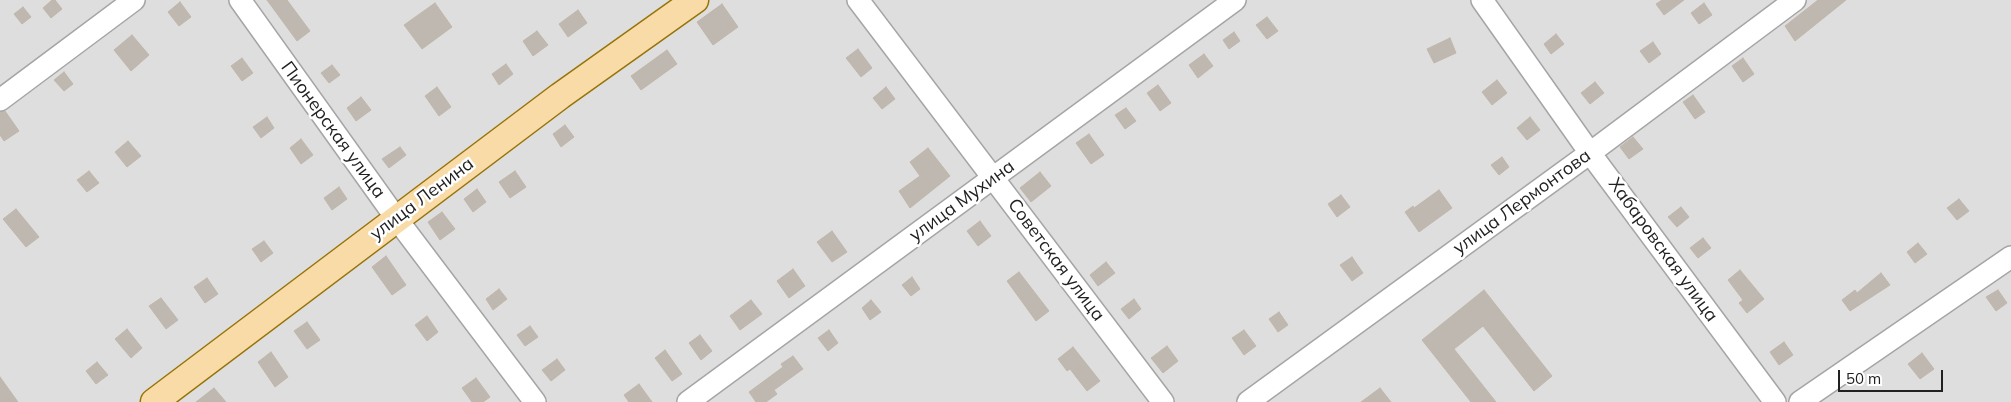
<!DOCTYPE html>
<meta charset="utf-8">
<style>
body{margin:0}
#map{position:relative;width:2011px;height:402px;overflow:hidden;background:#f1eee8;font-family:Mulish,sans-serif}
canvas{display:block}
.scale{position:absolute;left:1838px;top:370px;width:105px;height:22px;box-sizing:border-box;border:2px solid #212121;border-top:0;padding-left:6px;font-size:15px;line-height:18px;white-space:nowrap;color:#212121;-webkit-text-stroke:4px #fff;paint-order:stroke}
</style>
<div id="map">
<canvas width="2011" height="402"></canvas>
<div class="scale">50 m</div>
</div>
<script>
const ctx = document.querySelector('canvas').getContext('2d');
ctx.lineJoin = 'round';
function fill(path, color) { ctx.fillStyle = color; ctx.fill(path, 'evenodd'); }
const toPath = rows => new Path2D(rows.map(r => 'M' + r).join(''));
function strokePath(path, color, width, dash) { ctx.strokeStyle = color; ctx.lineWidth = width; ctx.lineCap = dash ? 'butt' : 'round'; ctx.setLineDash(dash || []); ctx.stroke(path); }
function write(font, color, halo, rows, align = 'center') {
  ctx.font = font + ' Mulish,sans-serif'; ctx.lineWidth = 5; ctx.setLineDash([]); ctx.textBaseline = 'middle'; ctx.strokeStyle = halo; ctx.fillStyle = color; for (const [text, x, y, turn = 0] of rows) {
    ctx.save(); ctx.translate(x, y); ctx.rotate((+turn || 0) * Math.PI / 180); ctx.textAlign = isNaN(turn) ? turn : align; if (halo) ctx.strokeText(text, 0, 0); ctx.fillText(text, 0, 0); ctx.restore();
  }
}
const residential = toPath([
 [0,0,2011,0,2011,402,0,402]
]);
const building = toPath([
 [52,0,55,0,62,9,51,18,43,8,52,0],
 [267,0,287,0,310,31,297,41,267,0],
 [1662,0,1684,0,1664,15,1656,4,1662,0],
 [1818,0,1846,0,1795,41,1785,26,1818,0],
 [180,2,191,17,179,26,168,12,180,2],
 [435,3,452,27,422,49,404,25,435,3],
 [1704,3,1712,15,1699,24,1691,13,1704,3],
 [722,4,738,27,713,45,697,22,722,4],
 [23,7,31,17,22,24,14,14,23,7],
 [578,10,587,23,568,37,559,24,578,10],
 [1267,17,1278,31,1267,39,1256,25,1267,17],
 [537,31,548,45,533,56,523,41,537,31],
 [1234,32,1240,41,1229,49,1223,40,1234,32],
 [1556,34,1564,44,1551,54,1544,44,1556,34],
 [132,35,149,55,131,71,114,50,132,35],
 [1450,38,1456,53,1434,63,1427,49,1450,38],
 [1653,42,1661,54,1649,63,1640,51,1653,42],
 [858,49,872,68,861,77,846,58,858,49],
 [667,50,677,64,641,90,631,76,667,50],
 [1204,54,1213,66,1198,78,1189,65,1204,54],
 [242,58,253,73,242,81,231,66,242,58],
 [1743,58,1754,74,1743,82,1732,66,1743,58],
 [506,64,513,74,499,85,492,74,506,64],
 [332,65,340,75,329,83,321,73,332,65],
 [64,72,73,84,64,91,54,80,64,72],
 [1497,80,1507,93,1492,105,1482,92,1497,80],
 [1595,82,1604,93,1590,104,1581,93,1595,82],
 [1158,85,1171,103,1160,111,1147,93,1158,85],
 [437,87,451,107,439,116,425,96,437,87],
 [886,87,895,99,882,109,873,98,886,87],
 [1693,95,1705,112,1695,119,1683,102,1693,95],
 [361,97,371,110,356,121,347,108,361,97],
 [1126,108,1136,121,1125,129,1115,115,1126,108],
 [5,111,19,131,4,141,0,135,0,112,5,111],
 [267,117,274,128,261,138,253,127,267,117],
 [1530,117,1540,130,1527,140,1517,128,1530,117],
 [565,125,574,137,561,147,553,134,565,125],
 [1089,134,1104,155,1091,164,1076,143,1089,134],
 [1633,137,1643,149,1629,159,1620,147,1633,137],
 [301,139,313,155,301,164,290,148,301,139],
 [128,141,141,156,127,167,115,152,128,141],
 [400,147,406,155,389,168,382,159,400,147],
 [928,148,950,176,910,208,899,191,920,176,910,162,928,148],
 [1502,157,1509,167,1499,175,1491,165,1502,157],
 [89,171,99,183,87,192,77,180,89,171],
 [515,171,526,187,510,198,499,182,515,171],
 [1040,172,1051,186,1031,202,1020,188,1040,172],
 [339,187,347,199,332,210,324,198,339,187],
 [477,189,486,202,473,212,464,199,477,189],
 [1439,190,1452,208,1419,232,1405,212,1413,206,1414,208,1439,190],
 [1341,195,1350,207,1337,217,1328,204,1341,195],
 [1959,199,1969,211,1957,220,1947,208,1959,199],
 [1681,207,1689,217,1677,227,1668,217,1681,207],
 [16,209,39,237,26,247,3,219,16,209],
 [442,212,455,229,440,240,428,222,442,212],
 [980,221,991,236,978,246,967,231,980,221],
 [832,231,847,252,832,262,817,242,832,231],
 [1703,238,1711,248,1698,258,1690,248,1703,238],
 [264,241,273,253,261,262,252,249,264,241],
 [1918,243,1927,254,1915,263,1907,252,1918,243],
 [386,256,406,285,392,295,372,267,386,256],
 [1352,257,1363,273,1352,281,1340,265,1352,257],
 [1106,262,1115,273,1098,286,1090,275,1106,262],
 [793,269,805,286,789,298,777,281,793,269],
 [1740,270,1764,299,1747,313,1739,303,1743,300,1728,280,1740,270],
 [1019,272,1049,311,1036,321,1007,281,1019,272],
 [1881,273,1890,285,1850,311,1842,300,1855,290,1857,293,1881,273],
 [912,277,920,289,911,296,902,285,912,277],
 [207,278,218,294,205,303,194,287,207,278],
 [499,289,507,299,493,310,486,299,499,289],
 [1484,290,1552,376,1534,391,1483,326,1454,349,1496,402,1471,402,1422,340,1484,290],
 [1998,290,2007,303,1996,311,1986,297,1998,290],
 [161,298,178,320,166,329,149,306,161,298],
 [1134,299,1141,309,1129,319,1121,309,1134,299],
 [751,300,762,314,740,330,730,316,751,300],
 [871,300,881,312,870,320,862,308,871,300],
 [1279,312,1288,325,1278,332,1269,319,1279,312],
 [427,316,438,332,427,341,415,325,427,316],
 [307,322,320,340,307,349,294,331,307,322],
 [530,326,538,337,525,346,517,335,530,326],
 [127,329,142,348,131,358,115,339,127,329],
 [829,330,838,343,828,351,818,338,829,330],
 [1244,330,1256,346,1244,355,1232,338,1244,330],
 [700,335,712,351,701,360,689,343,700,335],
 [1784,342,1793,355,1779,365,1770,352,1784,342],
 [1167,346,1178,361,1163,373,1151,358,1167,346],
 [1073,347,1100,381,1087,391,1070,369,1067,371,1058,359,1073,347],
 [665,350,682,374,672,381,655,358,665,350],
 [271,352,288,377,275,387,258,362,271,352],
 [1922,353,1934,369,1920,379,1908,364,1922,353],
 [793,356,803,369,774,390,777,394,766,402,756,402,749,392,783,367,781,364,793,356],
 [557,359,565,370,551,381,542,370,557,359],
 [97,362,108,375,96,384,86,371,97,362],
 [0,377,18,402,0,402,0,377],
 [476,378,490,397,483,402,472,402,462,388,476,378],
 [639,384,652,402,629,402,624,395,639,384],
 [214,388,226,402,196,402,214,388],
 [1380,388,1391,402,1361,402,1380,388]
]);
const minor = toPath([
 [240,0,396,218,535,402],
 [858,0,1163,402],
 [1482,0,1590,153,1775,402],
 [0,100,134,0],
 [688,402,1235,0],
 [1248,402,1590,153,1795,0],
 [1800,402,2011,257]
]);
const major = toPath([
 [154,402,560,96,695,0]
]);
const streetNames = [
 ["Пионерская улица",333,130,54],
 ["улица Ленина",422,199,-37],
 ["улица Мухина",962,201,-36],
 ["улица Лермонтова",1522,202,-36],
 ["Хабаровская улица",1663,250,54],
 ["Советская улица",1056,260,53]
];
fill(residential, '#dfdede');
fill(building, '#beb8b1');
strokePath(building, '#c2b7ab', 1);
strokePath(minor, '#a5a5a5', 24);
strokePath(major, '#977307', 29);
strokePath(minor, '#fff', 21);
strokePath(major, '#f8dba6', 26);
write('18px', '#212121', '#fff', streetNames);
</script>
